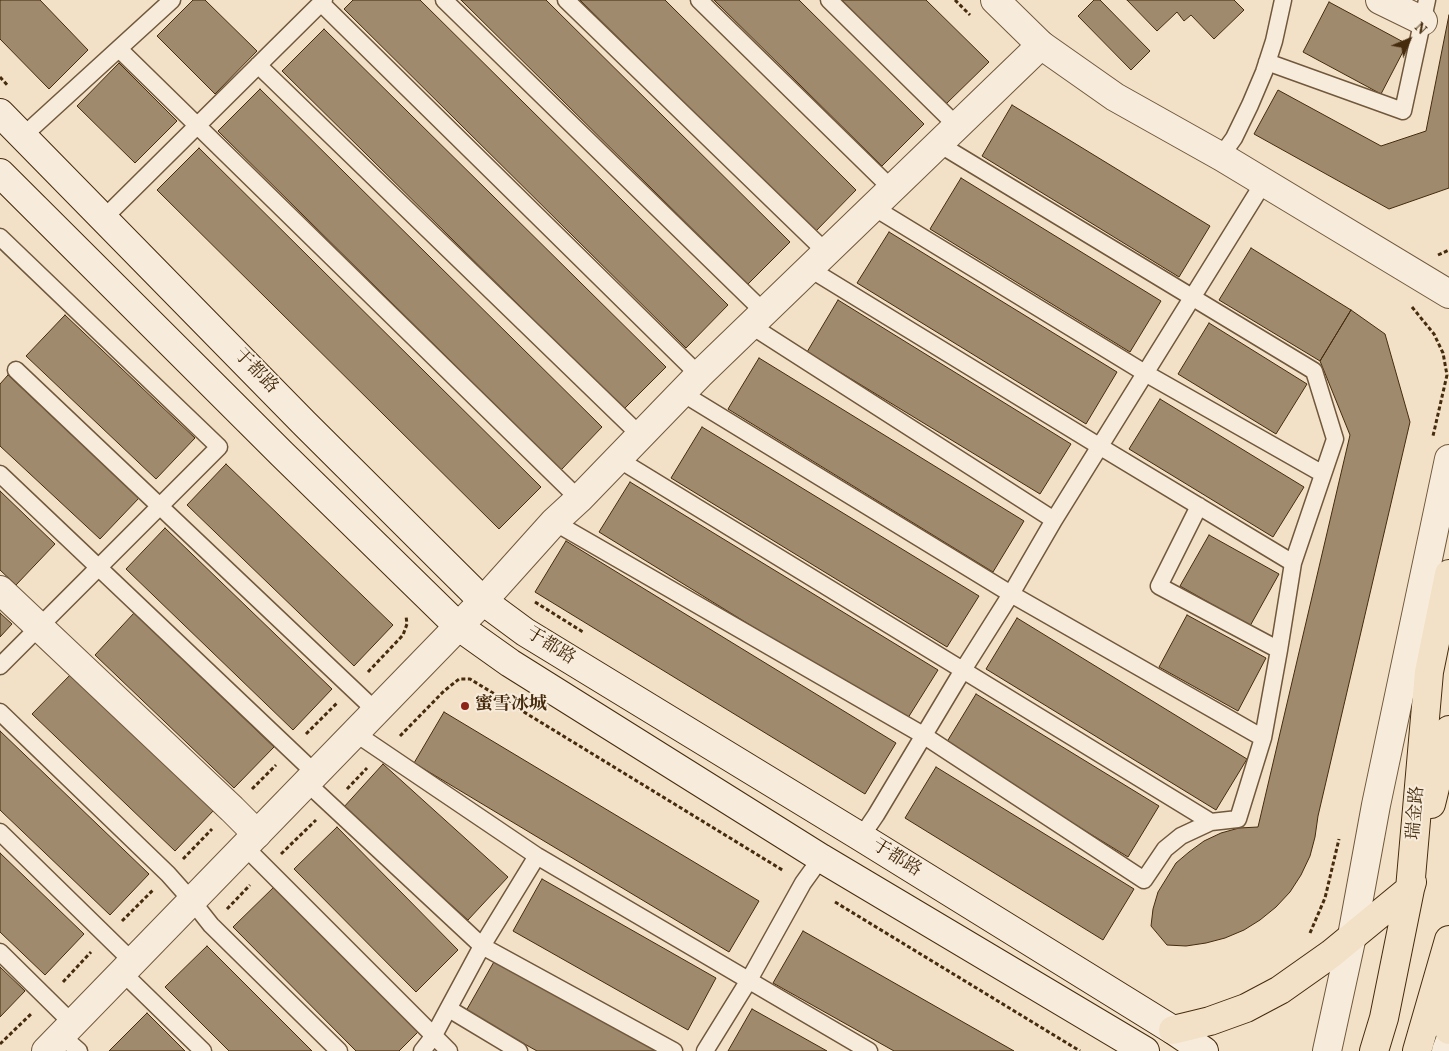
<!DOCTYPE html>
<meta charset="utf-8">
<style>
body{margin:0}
#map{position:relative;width:1449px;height:1051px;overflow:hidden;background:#f2e1c7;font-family:Vollkorn,serif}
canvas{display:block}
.north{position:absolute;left:1384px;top:15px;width:50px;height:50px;-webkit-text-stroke:4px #f7ecdb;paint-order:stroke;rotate:45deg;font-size:14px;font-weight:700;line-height:20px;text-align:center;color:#462b0d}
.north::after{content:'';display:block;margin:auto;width:18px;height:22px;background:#462b0d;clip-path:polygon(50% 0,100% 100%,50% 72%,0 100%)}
</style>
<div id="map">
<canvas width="1449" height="1051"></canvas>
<div class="north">N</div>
</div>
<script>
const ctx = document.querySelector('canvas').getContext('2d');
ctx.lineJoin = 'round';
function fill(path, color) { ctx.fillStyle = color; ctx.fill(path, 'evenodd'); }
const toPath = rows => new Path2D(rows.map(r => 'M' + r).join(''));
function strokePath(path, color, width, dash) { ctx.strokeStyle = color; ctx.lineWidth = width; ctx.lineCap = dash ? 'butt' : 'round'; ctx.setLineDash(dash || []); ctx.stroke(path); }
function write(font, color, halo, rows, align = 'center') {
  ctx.font = font + ' Vollkorn,"Noto Serif SC",serif'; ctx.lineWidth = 4; ctx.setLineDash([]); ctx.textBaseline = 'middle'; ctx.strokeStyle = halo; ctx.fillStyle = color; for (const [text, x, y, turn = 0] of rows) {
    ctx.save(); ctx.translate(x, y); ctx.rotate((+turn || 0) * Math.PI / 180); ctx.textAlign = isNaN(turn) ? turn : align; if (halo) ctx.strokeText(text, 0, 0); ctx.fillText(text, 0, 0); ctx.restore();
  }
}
const building = toPath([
 [0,0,40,0,88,50,49,89,0,39,0,0],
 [193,0,205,0,257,51,215,94,157,36,193,0],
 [353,0,420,0,728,305,686,348,344,9,353,0],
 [461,0,546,0,790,242,748,284,461,0],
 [580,0,665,0,856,190,815,232,580,0],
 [714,0,799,0,924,124,882,166,714,0],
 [842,0,926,0,989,62,946,104,842,0],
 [1094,0,1100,0,1150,51,1131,70,1078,16,1094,0],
 [1127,0,1234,0,1244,10,1214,39,1191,15,1184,21,1177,12,1157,31,1127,0],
 [1329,2,1407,44,1381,94,1303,52,1329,2],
 [1449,15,1449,188,1389,209,1254,134,1278,90,1381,146,1426,131,1449,15],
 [324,29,666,367,624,409,282,71,324,29],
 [119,63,177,121,135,163,77,106,119,63],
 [260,89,602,427,561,470,218,131,260,89],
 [1012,105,1210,226,1179,277,982,156,1012,105],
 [199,148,541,487,499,529,157,190,199,148],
 [961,178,1161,301,1130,352,930,229,961,178],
 [889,232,1117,372,1086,424,857,283,889,232],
 [1251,248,1351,310,1320,361,1219,300,1251,248],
 [838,300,1071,444,1040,494,807,352,838,300],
 [1351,310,1385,334,1410,422,1318,816,1315,837,1310,856,1301,875,1290,892,1276,907,1260,920,1244,930,1225,938,1206,943,1186,946,1167,945,1151,926,1153,909,1158,892,1176,863,1189,852,1204,841,1221,833,1239,828,1258,827,1350,435,1320,361,1351,310],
 [65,315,195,438,156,479,26,356,65,315],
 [1209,323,1307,384,1276,434,1178,374,1209,323],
 [759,358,1024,521,993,572,728,409,759,358],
 [8,375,139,498,100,539,0,446,0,384,8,375],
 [1160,399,1304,487,1273,537,1129,449,1160,399],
 [702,427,979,596,947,647,671,478,702,427],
 [226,464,393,625,354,666,187,505,226,464],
 [630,482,938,670,906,721,599,532,630,482],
 [0,491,55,544,16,585,0,570,0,491],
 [165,528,332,689,293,730,126,569,165,528],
 [1209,535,1279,574,1250,626,1180,586,1209,535],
 [566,541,896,743,865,794,535,592,566,541],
 [0,613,12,624,0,637,0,613],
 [134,613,274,747,234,788,95,655,134,613],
 [1187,615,1266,658,1238,711,1159,667,1187,615],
 [1017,618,1247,759,1216,810,986,669,1017,618],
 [72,673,214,810,175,851,32,714,72,673],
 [976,694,1159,806,1128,857,945,745,976,694],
 [444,712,759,901,729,952,414,763,444,712],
 [0,731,149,874,110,915,0,810,0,731],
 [383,764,508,877,468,920,343,808,383,764],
 [936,767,1134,889,1103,940,905,818,936,767],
 [337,827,458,950,416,992,294,869,337,827],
 [0,853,84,934,45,975,0,932,0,853],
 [542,879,716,978,688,1030,513,931,542,879],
 [275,886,419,1031,399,1051,356,1051,233,927,275,886],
 [803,931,1014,1051,894,1051,773,983,803,931],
 [207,946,312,1051,229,1051,165,987,207,946],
 [495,960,656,1051,537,1051,466,1011,495,960],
 [0,967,25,991,0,1017,0,967],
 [752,1009,827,1051,728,1051,752,1009],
 [147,1013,185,1051,109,1051,147,1013]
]);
const path = toPath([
 [955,0,970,15],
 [0,77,8,86],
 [1438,255,1449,250],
 [1412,307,1434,334,1443,353,1447,375,1433,436],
 [535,602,583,632],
 [368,672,403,635,407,624,406,616],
 [306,734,337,703],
 [400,736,444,691,459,679,470,679,784,871],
 [252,789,276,765],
 [347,789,367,768],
 [281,854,316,820],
 [183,859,212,829],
 [835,902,1080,1051],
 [227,909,250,885],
 [122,921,153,890],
 [1310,933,1325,898,1339,839],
 [63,982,91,952],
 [0,1044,32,1013]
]);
const service = toPath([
 [444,0,764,312],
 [566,0,826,252],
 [699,0,892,189],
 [829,0,957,126],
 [321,3,699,375],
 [119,49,579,499],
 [1267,62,1403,111,1427,0],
 [258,65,641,436],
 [23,136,172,0],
 [1221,156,1234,138,1250,105,1264,72,1274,41,1283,0],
 [873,207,1145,373,1323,474],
 [104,218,324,0],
 [0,237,219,447,0,666],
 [810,269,1099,446,1293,563],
 [750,325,1054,520],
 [16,370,376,711],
 [682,393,1011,594,1263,738],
 [618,459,1211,822],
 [0,474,316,774],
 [1199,506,1159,586,1279,650],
 [554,522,923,735,1144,880,1165,849,1181,836,1211,822,1238,819,1263,738,1279,650,1293,563,1335,439,1314,371,939,144],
 [0,712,168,874,192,901,211,925,339,1051],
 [355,733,537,856,869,1051],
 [307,783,482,946,674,1051],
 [0,832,133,962],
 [861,837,876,815,963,670,1011,594,1054,520,1264,182],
 [245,847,449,1051],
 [0,952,73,1024],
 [123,973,203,1051],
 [449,1009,519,1051],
 [62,1036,79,1051],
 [422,1051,433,1037,482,946,537,856],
 [705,1051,749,980,803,883,821,858]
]);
const minor = toPath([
 [995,0,1041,45,1115,97,1222,157,1449,294],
 [1380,0,1423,21],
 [0,590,232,809,257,834]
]);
const tertiary = toPath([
 [46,1051,483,601,554,522,579,499,699,375,1041,45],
 [1327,1051,1352,936,1376,805,1449,459],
 [1446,1051,1449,1043]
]);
const secondary = toPath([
 [0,113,304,423,483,601,525,632,861,837,1173,1030,1204,1051],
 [0,173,282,454,458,626,510,663,821,858,1145,1051]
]);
const primary = toPath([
 [1431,804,1449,730],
 [1447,982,1445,1008,1449,1030],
 [1173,1030,1210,1021,1246,1008,1280,990,1331,954,1410,889,1412,882],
 [1374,1051,1384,1018,1410,889,1429,672,1449,574],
 [1417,1051,1449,940]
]);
const markers = [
 [465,706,5,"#8f2418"]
];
const streetNames = [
 ["于都路",255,372,46],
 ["于都路",550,647,32],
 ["瑞金路",1417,813,-85],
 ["于都路",896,859,32]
];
const poiNames = [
 ["蜜雪冰城",475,706]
];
fill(building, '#9f8a6e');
strokePath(building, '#462b0d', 1);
strokePath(service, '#71583c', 19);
strokePath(minor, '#71583c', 30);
strokePath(tertiary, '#71583c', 30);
strokePath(secondary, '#462b0d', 30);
strokePath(primary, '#462b0d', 30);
strokePath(path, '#462b0d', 3, [4, 2.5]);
strokePath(service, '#f7ecdb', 16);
strokePath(minor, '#f7ecdb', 28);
strokePath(tertiary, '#f7ecdb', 28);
strokePath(secondary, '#f7ecdb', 28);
strokePath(primary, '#f2e1c7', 28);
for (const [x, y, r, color] of markers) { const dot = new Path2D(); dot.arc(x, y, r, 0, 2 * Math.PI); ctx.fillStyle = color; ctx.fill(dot); strokePath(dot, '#f7ecdb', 2); }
write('18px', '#462b0d', '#f7ecdb', streetNames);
write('bold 18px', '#462b0d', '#f7ecdb', poiNames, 'left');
</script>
